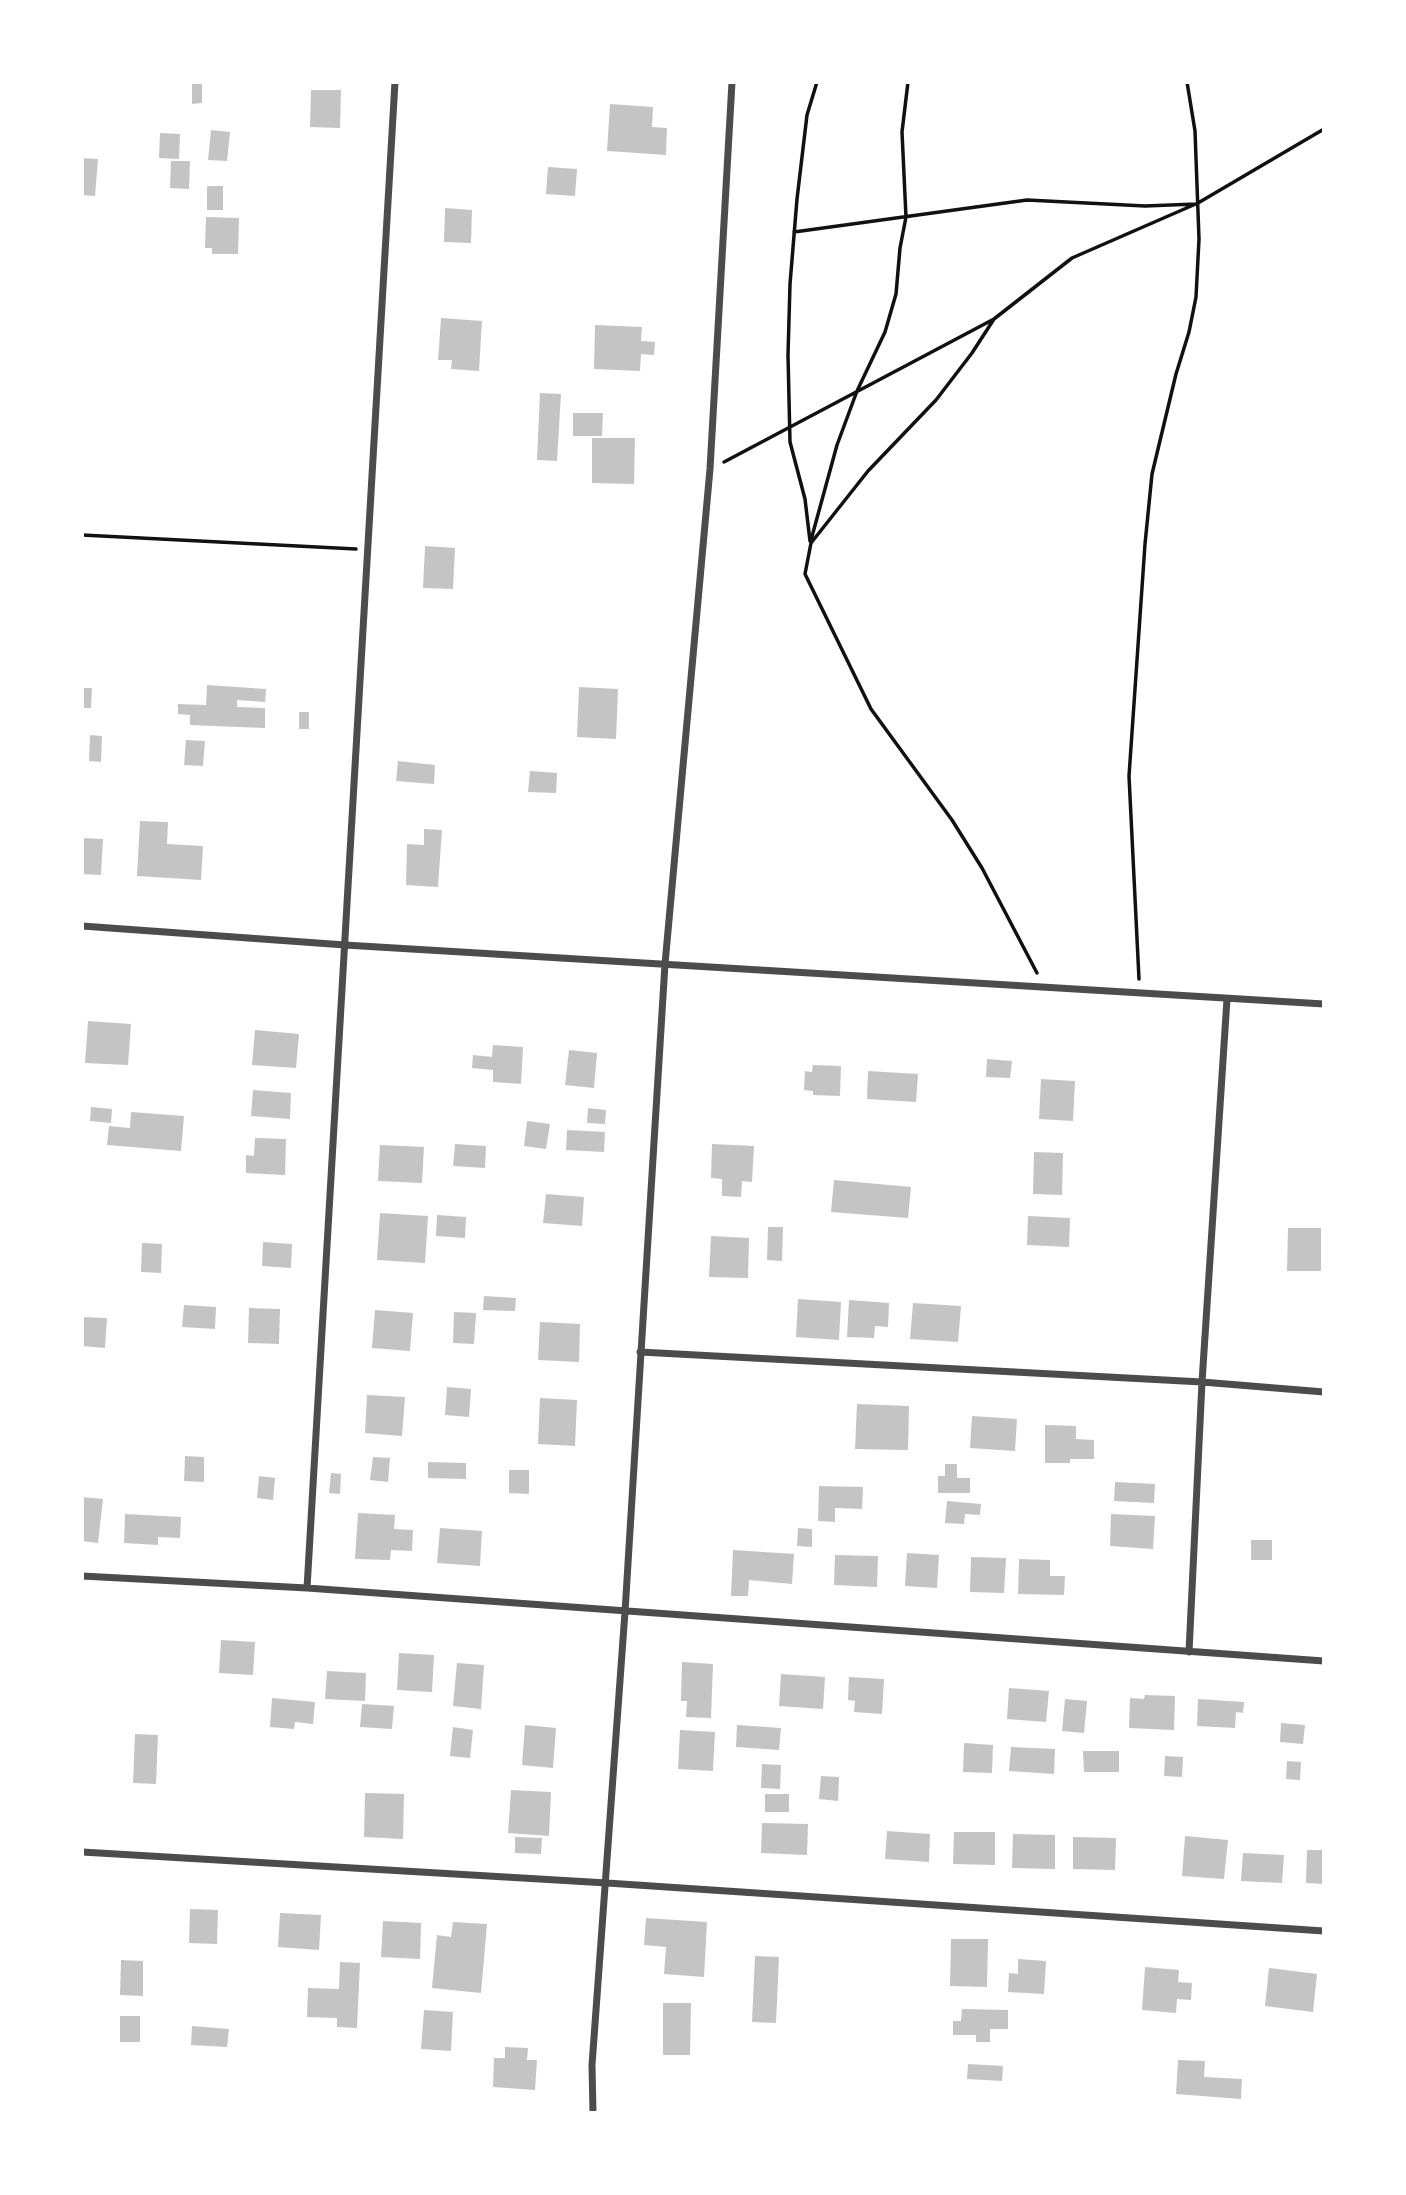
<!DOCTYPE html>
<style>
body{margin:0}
#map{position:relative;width:1406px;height:2195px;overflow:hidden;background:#fff;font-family:"Nunito Sans",sans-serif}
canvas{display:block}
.frame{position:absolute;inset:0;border:84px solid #fff;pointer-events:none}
</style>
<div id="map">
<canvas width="1406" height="2195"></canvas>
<div class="frame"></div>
</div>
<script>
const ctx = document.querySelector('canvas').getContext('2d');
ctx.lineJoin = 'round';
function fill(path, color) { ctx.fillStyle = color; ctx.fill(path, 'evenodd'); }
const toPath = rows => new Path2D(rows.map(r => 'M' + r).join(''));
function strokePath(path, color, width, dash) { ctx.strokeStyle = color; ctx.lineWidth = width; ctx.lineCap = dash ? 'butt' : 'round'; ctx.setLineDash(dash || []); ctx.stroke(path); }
const building = toPath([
 [192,82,202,83,202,103,192,104],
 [311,90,341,90,340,128,310,127],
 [610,104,653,107,652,127,667,128,666,155,607,151],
 [211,130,230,132,227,161,208,160],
 [160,133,180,134,179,159,159,158],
 [82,158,98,159,95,196,82,195],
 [171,161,190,161,189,189,170,188],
 [548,167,577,169,575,196,546,194],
 [207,186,223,186,223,210,207,210],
 [445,208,472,210,471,243,444,242],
 [206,217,239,218,238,254,212,254,212,248,205,248],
 [441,318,482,321,479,371,451,369,452,360,438,360],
 [595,325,642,327,641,341,655,342,654,355,641,354,640,371,594,369],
 [540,393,561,394,557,461,537,460],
 [573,413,603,413,602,436,573,436],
 [592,438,635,438,634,484,592,483],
 [425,546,455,548,453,589,423,588],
 [207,685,266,689,265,702,237,700,237,707,265,708,265,728,190,725,190,715,178,714,178,704,206,705],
 [579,687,618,689,616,739,577,737],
 [82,688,92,688,91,708,82,708],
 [299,712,309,712,309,729,299,729],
 [90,735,102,736,101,762,89,761],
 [186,740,205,741,203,766,184,765],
 [398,761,435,765,434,784,396,781],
 [530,771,557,773,556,793,528,792],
 [140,821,168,822,167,844,203,846,201,880,137,876],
 [424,829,442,830,438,887,406,885,407,844,424,845],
 [82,838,103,839,101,875,82,874],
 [88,1021,131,1024,128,1065,85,1063],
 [255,1030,299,1034,296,1068,252,1065],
 [493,1045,523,1047,521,1084,493,1082,493,1070,472,1068,473,1055,492,1057],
 [569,1050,597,1053,594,1088,565,1085],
 [987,1059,1012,1061,1010,1078,986,1077],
 [813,1065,841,1066,840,1096,813,1095,813,1091,804,1090,805,1071,812,1072],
 [868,1071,918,1074,916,1102,867,1099],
 [1041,1079,1075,1081,1073,1121,1039,1119],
 [253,1090,291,1093,290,1119,251,1116],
 [91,1107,112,1109,111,1123,90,1121],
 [588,1108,606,1110,605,1124,587,1123],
 [131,1112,184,1116,181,1151,107,1145,109,1126,130,1128],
 [527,1121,550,1124,546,1149,524,1146],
 [567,1130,605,1132,604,1152,566,1150],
 [255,1138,286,1139,285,1175,246,1173,246,1155,254,1156],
 [455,1144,486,1146,485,1168,453,1166],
 [712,1144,754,1146,752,1182,742,1181,741,1197,722,1196,722,1179,711,1178],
 [380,1145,424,1147,422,1183,378,1181],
 [1034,1152,1063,1153,1062,1195,1033,1194],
 [834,1180,911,1187,908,1218,831,1212],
 [546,1194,584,1197,582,1226,543,1223],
 [380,1213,428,1216,425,1263,377,1260],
 [437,1215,466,1217,465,1238,436,1236],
 [1028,1216,1070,1218,1069,1247,1027,1245],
 [768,1227,783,1227,782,1261,767,1260],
 [1288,1228,1321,1228,1321,1271,1287,1271],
 [711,1236,749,1238,748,1278,709,1277],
 [263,1242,292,1244,291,1268,262,1266],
 [142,1243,162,1244,161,1273,141,1272],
 [484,1296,516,1298,515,1311,483,1310],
 [798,1299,841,1302,839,1340,796,1337],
 [849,1300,889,1303,888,1327,875,1326,874,1338,847,1337],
 [913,1303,961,1306,958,1342,910,1339],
 [184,1305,216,1307,215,1329,182,1327],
 [249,1308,280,1309,279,1344,248,1343],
 [375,1310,413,1313,410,1351,372,1348],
 [454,1312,476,1313,474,1344,453,1343],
 [82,1317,107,1318,105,1348,82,1346],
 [540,1322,580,1324,579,1362,538,1360],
 [447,1387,471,1389,469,1417,445,1415],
 [367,1395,405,1397,402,1436,365,1433],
 [540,1398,577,1400,575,1446,538,1444],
 [857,1404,909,1406,908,1450,855,1449],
 [972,1416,1017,1419,1015,1451,970,1448],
 [1045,1425,1076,1426,1076,1439,1094,1440,1094,1459,1070,1459,1070,1463,1045,1463],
 [185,1456,204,1457,204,1482,184,1481],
 [373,1457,390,1458,388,1482,370,1480],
 [428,1462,466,1463,466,1479,428,1478],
 [945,1464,957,1464,957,1478,970,1478,970,1493,938,1493,938,1476,945,1476],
 [509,1470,529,1470,529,1494,509,1493],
 [331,1473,341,1474,340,1494,329,1493],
 [259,1476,275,1478,273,1500,257,1498],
 [1115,1482,1155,1484,1154,1503,1114,1501],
 [819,1486,863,1487,862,1509,835,1508,835,1522,818,1521],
 [82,1497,103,1499,98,1543,82,1541],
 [947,1501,981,1504,980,1515,965,1514,964,1524,945,1523],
 [358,1513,395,1515,394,1529,413,1530,412,1551,391,1550,390,1560,355,1559],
 [125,1514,181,1517,180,1538,158,1537,158,1545,124,1543],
 [1111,1514,1155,1516,1153,1549,1110,1546],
 [440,1528,482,1531,480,1566,437,1563],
 [798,1528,812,1529,812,1547,797,1546],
 [1251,1540,1272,1540,1272,1560,1251,1560],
 [733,1550,794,1554,792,1584,749,1580,748,1596,731,1596],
 [907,1553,939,1555,937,1588,905,1586],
 [835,1555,878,1556,877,1587,834,1585],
 [971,1557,1006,1558,1004,1593,970,1592],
 [1019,1559,1050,1560,1050,1576,1065,1576,1064,1595,1018,1594],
 [221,1640,255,1642,253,1675,219,1673],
 [399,1653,434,1655,432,1692,397,1690],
 [682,1662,713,1664,711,1718,686,1717,687,1701,681,1701],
 [457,1663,484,1665,481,1709,453,1706],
 [327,1671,366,1673,365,1701,325,1699],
 [781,1674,825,1677,823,1709,779,1706],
 [849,1677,884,1679,882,1714,854,1712,855,1701,848,1700],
 [1009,1688,1049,1691,1046,1722,1007,1719],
 [1145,1695,1175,1696,1174,1730,1129,1728,1130,1698,1144,1699],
 [272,1698,315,1702,313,1724,295,1722,294,1729,270,1727],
 [1065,1699,1087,1701,1084,1733,1062,1731],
 [1198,1699,1244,1702,1243,1713,1236,1712,1235,1728,1197,1726],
 [362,1704,394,1706,392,1729,360,1727],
 [1281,1723,1305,1725,1303,1744,1280,1742],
 [525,1725,556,1728,553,1768,522,1765],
 [737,1725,781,1728,779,1750,736,1747],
 [453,1727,473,1730,470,1758,450,1756],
 [680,1730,715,1732,713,1771,678,1769],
 [135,1734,158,1735,156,1784,133,1783],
 [964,1743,993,1745,992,1773,963,1772],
 [1011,1747,1055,1749,1054,1774,1009,1771],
 [1083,1751,1119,1751,1119,1772,1084,1772],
 [1165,1756,1183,1757,1182,1777,1164,1776],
 [1287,1761,1301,1762,1300,1780,1286,1779],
 [762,1764,781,1765,780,1789,761,1788],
 [821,1776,839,1777,838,1801,819,1799],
 [511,1790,551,1792,549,1836,508,1833],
 [365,1793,404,1794,403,1839,364,1837],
 [765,1794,789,1794,789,1812,765,1812],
 [762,1823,808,1824,807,1855,761,1853],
 [887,1831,930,1834,929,1862,885,1859],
 [954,1832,995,1832,995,1865,953,1864],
 [1013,1834,1055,1835,1055,1869,1012,1868],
 [1185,1836,1228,1840,1224,1879,1182,1876],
 [515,1837,542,1838,541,1854,515,1853],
 [1073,1837,1116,1838,1115,1870,1073,1869],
 [1307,1850,1324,1850,1324,1884,1306,1883],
 [1243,1853,1284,1855,1282,1883,1241,1881],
 [190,1909,218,1910,217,1944,189,1943],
 [280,1913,321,1915,319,1950,278,1947],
 [646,1918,707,1922,704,1977,664,1974,666,1947,644,1945],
 [383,1921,421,1923,420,1959,381,1957],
 [453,1922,487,1924,481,1993,432,1988,437,1935,451,1937],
 [951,1939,988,1939,987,1987,950,1986],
 [755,1956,779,1957,776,2023,752,2022],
 [1018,1959,1046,1961,1044,1994,1008,1992,1009,1973,1018,1974],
 [121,1960,143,1961,143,1996,120,1995],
 [340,1962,360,1963,357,2028,337,2027,337,2018,307,2017,308,1988,339,1989],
 [1145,1967,1179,1970,1178,1982,1192,1983,1191,2000,1177,1999,1176,2013,1142,2010],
 [1269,1968,1317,1974,1313,2012,1265,2006],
 [663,2003,691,2003,690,2055,663,2055],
 [962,2009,1008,2010,1008,2029,990,2029,990,2042,976,2042,976,2035,953,2035,953,2021,961,2021],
 [424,2010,453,2012,451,2051,421,2049],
 [120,2016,140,2016,140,2042,120,2042],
 [192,2026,229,2029,227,2047,191,2045],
 [505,2047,528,2048,527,2060,537,2060,535,2090,493,2087,494,2058,505,2058],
 [1178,2060,1205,2061,1204,2077,1242,2079,1241,2099,1176,2094],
 [968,2064,1003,2066,1002,2081,967,2079]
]);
const path = toPath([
 [794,232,1027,200,1145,206,1196,204],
 [994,319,972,353,936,400,868,471,811,543,805,574,871,709,952,820,982,868,1037,973],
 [724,462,994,319,1072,258,1198,203,1324,129],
 [82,535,356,549],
 [811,540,837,445,857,391,885,332,896,294,900,248,906,217,902,132,908,82],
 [810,541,805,499,790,442,788,355,790,284,797,199,807,115,817,82],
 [1139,979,1129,776,1145,544,1152,474,1176,374,1189,332,1196,297,1199,239,1195,131,1187,82]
]);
const minor = toPath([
 [82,926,345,945,1324,1004],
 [640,1352,1202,1382,1324,1392],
 [82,1576,307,1588,1324,1661],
 [307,1588,395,82],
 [1189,1652,1202,1382,1227,999],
 [82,1852,607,1883,1324,1931],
 [593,2113,592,2065,625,1612,665,964,710,469,732,82]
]);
fill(building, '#c4c4c4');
strokePath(path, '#111', 3.5);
strokePath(minor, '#4c4c4c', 7);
</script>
